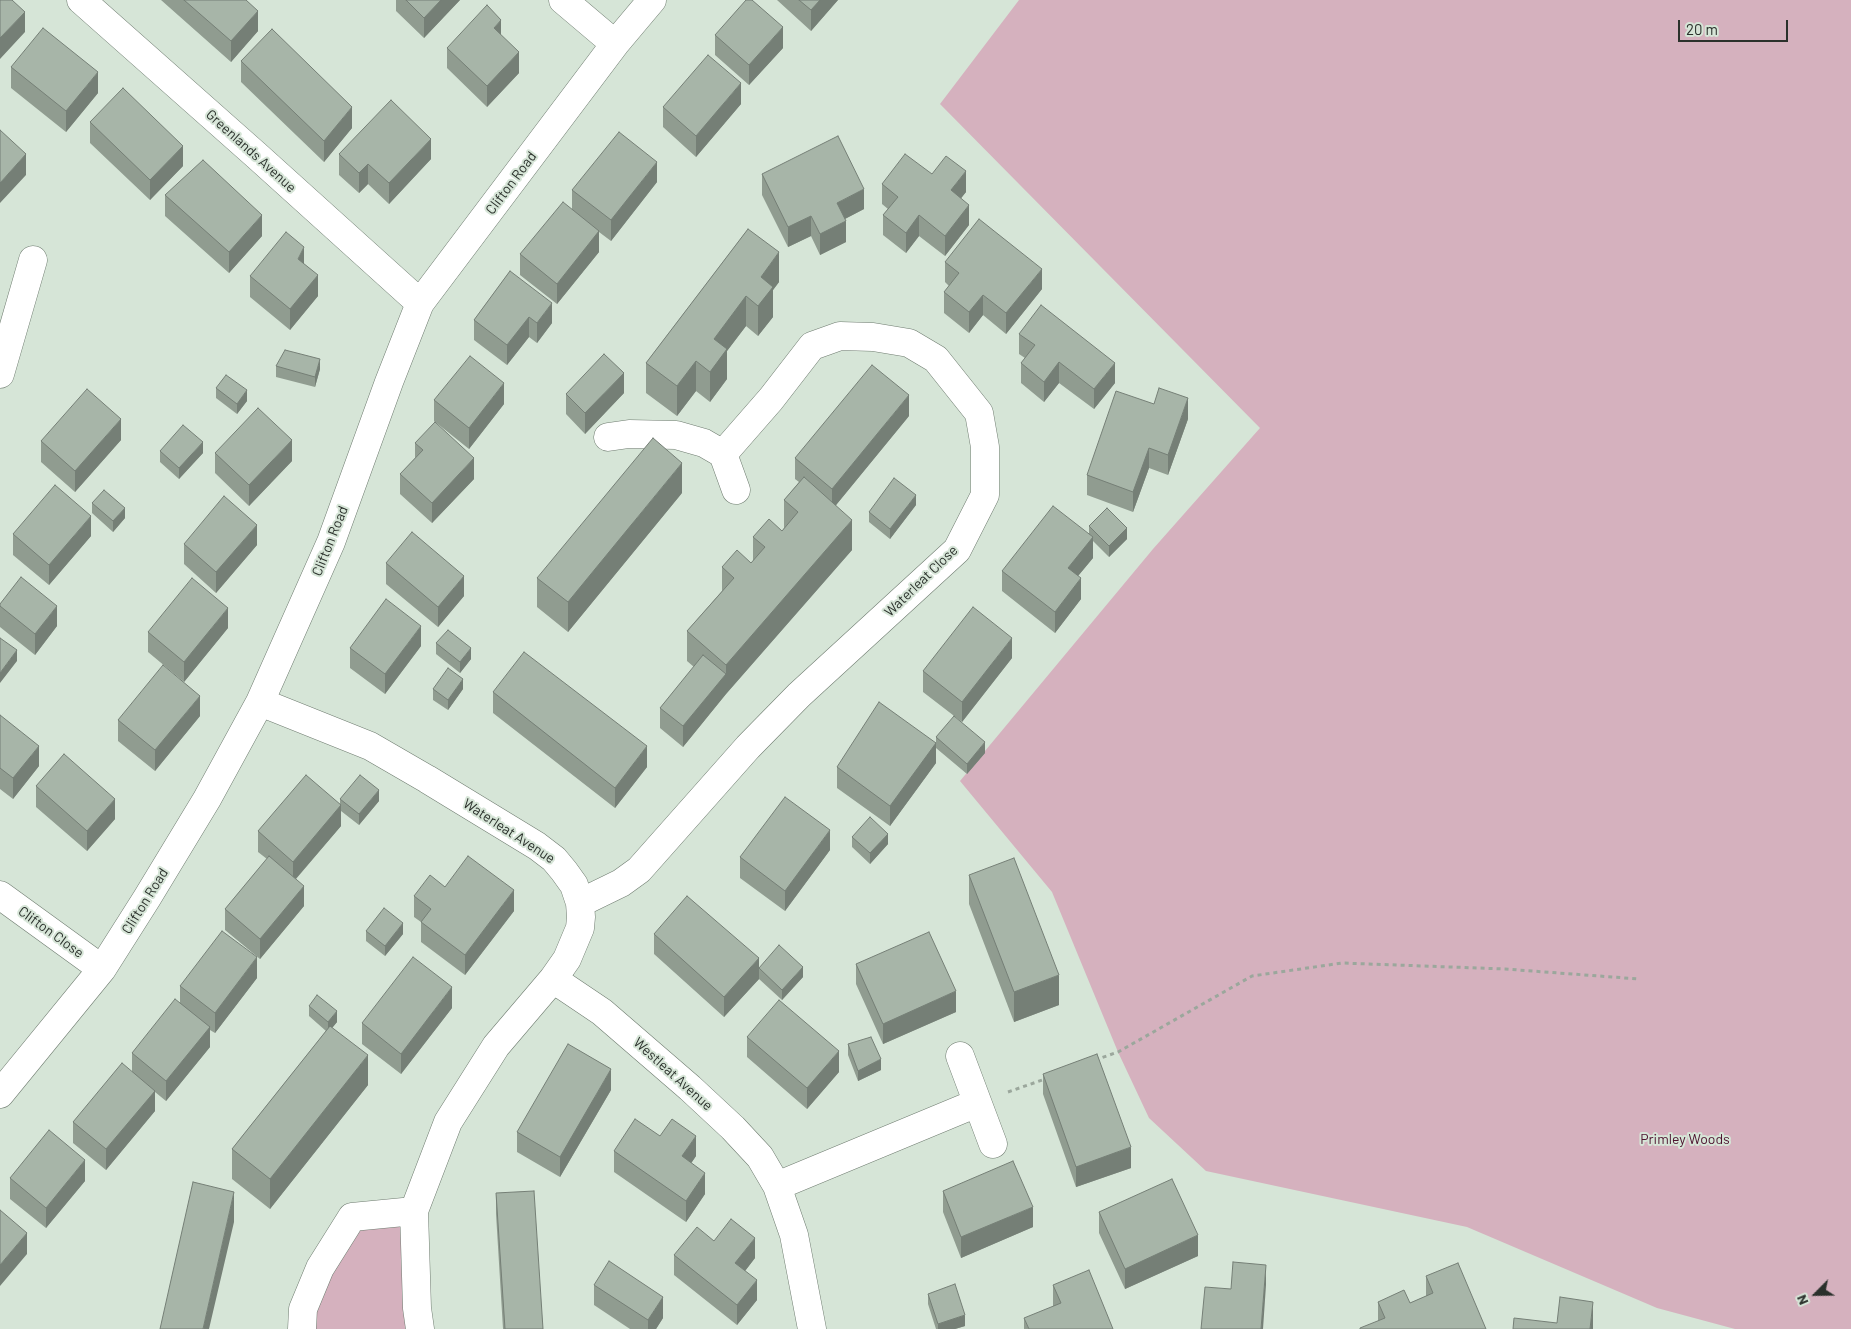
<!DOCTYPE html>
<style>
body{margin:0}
#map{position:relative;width:1851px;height:1329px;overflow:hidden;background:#d6e5d7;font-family:Barlow,sans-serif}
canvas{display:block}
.north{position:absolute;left:1791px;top:1269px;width:50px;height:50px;-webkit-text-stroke:4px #d6e5d7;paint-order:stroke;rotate:247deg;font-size:14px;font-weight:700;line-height:20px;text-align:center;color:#2b312c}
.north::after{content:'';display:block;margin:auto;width:18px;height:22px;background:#2b312c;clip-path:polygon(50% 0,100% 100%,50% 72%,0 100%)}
.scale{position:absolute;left:1678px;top:20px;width:110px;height:22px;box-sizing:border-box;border:2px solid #2b312c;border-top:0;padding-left:6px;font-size:15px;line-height:18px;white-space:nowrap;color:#2b312c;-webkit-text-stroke:4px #d6e5d7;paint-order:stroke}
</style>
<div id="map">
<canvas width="1851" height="1329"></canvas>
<div class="north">N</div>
<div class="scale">20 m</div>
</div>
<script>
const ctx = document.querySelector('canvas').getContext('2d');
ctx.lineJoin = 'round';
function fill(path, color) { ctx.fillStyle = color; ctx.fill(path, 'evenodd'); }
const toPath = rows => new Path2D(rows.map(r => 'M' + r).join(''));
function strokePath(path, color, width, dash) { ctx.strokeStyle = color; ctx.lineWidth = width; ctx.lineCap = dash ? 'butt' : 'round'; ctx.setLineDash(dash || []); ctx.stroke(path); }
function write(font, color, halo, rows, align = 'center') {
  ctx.font = font + ' Barlow,sans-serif'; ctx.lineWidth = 4; ctx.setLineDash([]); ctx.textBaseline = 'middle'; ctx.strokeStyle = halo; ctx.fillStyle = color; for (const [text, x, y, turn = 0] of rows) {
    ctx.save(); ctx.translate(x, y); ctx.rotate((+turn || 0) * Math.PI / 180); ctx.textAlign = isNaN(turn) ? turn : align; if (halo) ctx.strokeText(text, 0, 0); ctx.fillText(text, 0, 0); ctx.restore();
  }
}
const green = toPath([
 [1019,0,1851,0,1851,1329,1735,1329,1657,1308,1467,1227,1206,1171,1149,1118,1118,1052,1052,892,960,781,1153,549,1260,428,940,104],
 [414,1211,420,1329,302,1329,352,1217]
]);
const path = toPath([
 [1095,1060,1118,1052,1252,976,1342,963,1505,969,1639,979],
 [1008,1092,1045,1079]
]);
const street = toPath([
 [81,0,256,155,420,303],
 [615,44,652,0],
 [0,374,33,260],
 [608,437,629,434,676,435,704,443,723,454,736,490],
 [260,702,370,746,427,779,537,846,554,859,564,871,574,885,580,903,581,917,580,928,567,959,553,979,496,1046,448,1122,414,1211,417,1308,420,1329],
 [0,895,102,969],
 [580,903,621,883,639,870,748,747,799,695,957,550,985,495,985,447,979,413,936,359,909,343,873,337,840,336,812,346,771,399,723,454],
 [553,979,602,1012,690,1088,733,1128,760,1157,777,1186,794,1235,812,1329],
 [960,1056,993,1144],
 [0,1094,102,969,147,898,207,799,260,702,331,542,389,382,420,303,615,44,563,0],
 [777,1186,977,1103],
 [302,1329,303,1309,320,1268,352,1217,414,1211]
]);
const wall = toPath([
 [161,0,246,0,258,31,231,62],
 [396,0,460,0,424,38,396,11],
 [777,0,838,0,811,31],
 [715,35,783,48,749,85,715,55],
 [447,48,519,73,487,107,447,68],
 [241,61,352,128,324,162,241,82],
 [11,67,98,93,66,132,11,88],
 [741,104,696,157,663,127,663,107],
 [90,122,183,166,150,200,90,143],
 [339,154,431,159,389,204,368,184,359,193,339,175],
 [762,174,864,209,845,219,846,242,820,255,811,236,788,247,762,195],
 [932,174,966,192,961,198,969,225,945,256,919,236,906,253,883,235,883,215,888,209,882,204,882,184],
 [657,182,611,241,599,232,599,252,557,304,520,275,520,254,572,209,572,190],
 [165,195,262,236,229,273,165,216],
 [748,229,779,282,773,290,773,317,758,336,746,326,727,351,727,379,710,402,696,391,677,416,646,393,646,363],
 [945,262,1042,289,1006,334,983,315,969,333,944,313,944,292,949,286,945,282],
 [304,264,318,296,290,330,250,297,250,276],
 [510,271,552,323,537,343,529,337,507,365,474,340,474,320],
 [1019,334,1115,383,1094,409,1059,383,1044,402,1021,383,1021,363,1025,358,1019,354],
 [276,366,320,369,315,387,276,377],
 [216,388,247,401,237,414,216,398],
 [624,393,585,434,566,414,566,394],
 [434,400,504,404,469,449,434,421],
 [909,416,836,505,852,550,726,694,683,747,660,728,660,708,694,667,687,661,687,631,722,591,722,567,751,563,753,561,753,537,782,531,784,528,784,500,799,482,795,479,795,458],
 [1188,419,1168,475,1149,468,1133,512,1087,495,1087,475],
 [121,440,75,492,41,462,41,441],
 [415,443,474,479,432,523,400,494,400,474,415,458],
 [160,451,203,453,179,479,160,462],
 [215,453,292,461,249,506,215,473],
 [682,493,568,632,537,607,537,578],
 [92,503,125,518,113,532,92,513],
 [916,505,890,539,869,522,869,512],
 [1089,526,1127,539,1109,557,1093,541,1093,558,1078,576,1081,599,1055,633,1002,591,1002,571,1089,534],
 [13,534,91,536,49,585,13,555],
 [184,544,257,545,216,593,184,564],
 [386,563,464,596,438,627,386,584],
 [0,604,57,626,35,655,0,627],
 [228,628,184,682,148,652,148,632],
 [436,643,471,659,460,673,436,654],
 [421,646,385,694,350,668,350,648],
 [1012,658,962,722,923,692,923,671],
 [433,689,463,689,448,710,433,700],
 [493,692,647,767,615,808,493,713],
 [0,715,39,766,13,799,0,789],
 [200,716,155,771,118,741,118,720],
 [936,737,985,753,967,774,936,748,936,763,890,826,837,788,837,767,936,742],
 [36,786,115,819,87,851,36,807],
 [340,799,379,801,359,825,341,811,341,826,296,879,304,906,260,959,225,930,225,909,267,859,258,852,258,831,340,805],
 [852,837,888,844,870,864,852,847],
 [830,850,785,911,740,878,740,857],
 [969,875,1059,1005,1014,1022,969,904],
 [445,887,514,911,465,975,421,942,421,922,414,917,414,896],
 [366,931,403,934,385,956,366,941],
 [654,934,759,968,803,977,782,1000,759,979,724,1017,654,954],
 [856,964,956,1012,883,1044,856,984],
 [257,978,215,1033,210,1030,210,1047,166,1101,155,1092,155,1111,106,1170,73,1143,73,1122,132,1072,132,1053,180,1003,180,986],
 [309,1006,337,1022,332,1028,368,1085,270,1209,232,1179,232,1149,326,1031,309,1016],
 [452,1008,401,1074,362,1044,362,1023],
 [747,1037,839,1072,807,1109,747,1057],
 [848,1044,881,1070,858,1081,848,1055],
 [1043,1074,1131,1168,1076,1187,1043,1094],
 [611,1090,560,1177,517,1152,517,1132],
 [660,1136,696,1156,691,1163,705,1194,686,1222,614,1172,614,1151],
 [10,1178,85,1181,46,1228,10,1199],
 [943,1191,1033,1227,961,1258,943,1212],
 [496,1193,543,1329,503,1329,496,1214],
 [1099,1212,1198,1256,1125,1289,1099,1233],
 [714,1241,755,1258,745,1271,757,1300,737,1325,674,1275,674,1255],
 [1426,1276,1486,1329,1378,1321,1378,1302,1410,1303,1426,1296],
 [594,1285,663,1318,656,1329,630,1329,594,1305],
 [1053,1285,1113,1329,1053,1306],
 [928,1294,965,1326,955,1329,936,1329,928,1304],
 [1024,1318,1029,1329,1024,1329]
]);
const shadedWall = toPath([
 [441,0,460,0,424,38,424,18],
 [820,0,838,0,811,31,811,10],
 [258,11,258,31,231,62,231,41],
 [25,12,25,32,0,59,0,38],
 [501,20,501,40,494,28],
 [783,27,783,48,749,85,749,65],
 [519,52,519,73,487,107,487,86],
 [98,72,98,93,66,132,66,111],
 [741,83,741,104,696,157,696,136],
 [352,107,352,128,324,162,324,141],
 [431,139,431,159,389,204,389,183],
 [183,146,183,166,150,200,150,180],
 [26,154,26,175,0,203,0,183],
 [657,162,657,182,611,241,611,220],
 [368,164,368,184,359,193,359,173],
 [966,171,966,192,951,211,951,190],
 [864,189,864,209,837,223,837,203],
 [969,205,969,225,945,256,945,236],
 [262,215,262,236,229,273,229,252],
 [919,215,919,236,906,253,906,233],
 [811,216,811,236,788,247,788,227],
 [846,221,846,242,820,255,820,234],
 [599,231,599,252,557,304,557,284],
 [304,247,304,268,298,259],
 [779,252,779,282,773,290,773,317,758,336,758,306,761,277],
 [1042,269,1042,289,1006,334,1006,313],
 [318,275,318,296,290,330,290,309],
 [983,295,983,315,969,333,969,312],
 [746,296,746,326,727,351,727,379,710,402,710,372,714,339],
 [552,303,552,323,537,343,537,323],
 [529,317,529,337,507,365,507,345],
 [320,359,320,369,315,387,315,377],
 [696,361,696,391,677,416,677,386],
 [1059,362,1059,383,1044,402,1044,382],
 [1115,363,1115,383,1094,409,1094,389],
 [624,373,624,393,585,434,585,413],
 [504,383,504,404,469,449,469,428],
 [247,390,247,401,237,414,237,404],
 [909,395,909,416,832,510,832,489],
 [1188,398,1188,419,1168,475,1168,455],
 [121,419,121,440,75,492,75,471],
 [292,440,292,461,249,506,249,485],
 [203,442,203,453,179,479,179,468],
 [1149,448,1149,468,1133,512,1133,492],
 [474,458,474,479,432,523,432,503],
 [682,463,682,493,568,632,568,602],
 [916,495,916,505,890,539,890,529],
 [125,508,125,518,113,532,113,521],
 [91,516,91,536,49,585,49,565],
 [852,520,852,550,726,694,683,747,683,726,726,674,726,665],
 [257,525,257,545,216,593,216,572],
 [1127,528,1127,539,1109,557,1109,546],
 [1093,537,1093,558,1068,588,1068,568],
 [464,576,464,596,438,627,438,607],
 [1081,578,1081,599,1055,633,1055,612],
 [57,606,57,626,35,655,35,634],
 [228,608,228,628,184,682,184,662],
 [421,626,421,646,385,694,385,674],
 [1012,638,1012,658,962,722,962,702],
 [471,648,471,659,460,673,460,662],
 [17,650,17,661,0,683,0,673],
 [463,679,463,689,448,710,448,700],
 [200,696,200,716,155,771,155,750],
 [985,742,985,753,967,774,967,764],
 [936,743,936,763,890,826,890,806],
 [39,746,39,766,13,799,13,778],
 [647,746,647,767,615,808,615,788],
 [379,790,379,801,359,825,359,814],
 [115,799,115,819,87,851,87,831],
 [341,805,341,826,293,882,293,862],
 [830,830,830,850,785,911,785,891],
 [888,834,888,844,870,864,870,853],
 [304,886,304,906,260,959,260,939],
 [514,890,514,911,465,975,465,955],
 [403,923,403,934,385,956,385,946],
 [257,957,257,978,215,1033,215,1013],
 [759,958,759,979,724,1017,724,997],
 [803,967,803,977,782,1000,782,990],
 [1059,975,1059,1005,1014,1022,1014,992],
 [452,987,452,1008,401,1074,401,1054],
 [956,991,956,1012,883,1044,883,1024],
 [337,1011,337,1022,328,1033,328,1022],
 [210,1027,210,1047,166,1101,166,1081],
 [839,1051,839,1072,807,1109,807,1088],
 [368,1055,368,1085,270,1209,270,1179],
 [881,1059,881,1070,858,1081,858,1071],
 [611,1069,611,1090,560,1177,560,1157],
 [155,1091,155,1111,106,1170,106,1149],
 [696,1136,696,1156,682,1177,682,1156],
 [1131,1147,1131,1168,1076,1187,1076,1167],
 [85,1160,85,1181,46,1228,46,1208],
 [705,1173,705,1194,686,1222,686,1201],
 [234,1192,234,1222,209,1329,203,1329],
 [1033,1207,1033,1227,961,1258,961,1237],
 [27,1233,27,1254,0,1286,0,1265],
 [1198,1235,1198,1256,1125,1289,1125,1269],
 [755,1238,755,1258,735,1284,735,1263],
 [1266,1265,1266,1285,1263,1329,1261,1329],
 [757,1280,757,1300,737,1325,737,1305],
 [663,1297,663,1318,656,1329,648,1329,648,1320],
 [1593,1302,1593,1329,1590,1329],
 [965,1315,965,1326,955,1329,938,1329,938,1324]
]);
const building = toPath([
 [0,0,12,0,25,12,0,38,0,0],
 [184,0,246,0,258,11,231,41,184,0],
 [406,0,441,0,424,18,406,0],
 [746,0,752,0,783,27,749,65,715,35,746,0],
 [799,0,820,0,811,10,799,0],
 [487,5,501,20,494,28,519,52,487,86,447,48,487,5],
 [43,28,98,72,66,111,11,67,43,28],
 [272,29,352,107,324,141,241,61,272,29],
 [708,55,741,83,696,136,663,107,708,55],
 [123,88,183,146,150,180,90,122,123,88],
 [391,100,431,139,389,183,368,164,359,173,339,154,391,100],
 [0,130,26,154,0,183,0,130],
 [619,132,657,162,611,220,572,190,619,132],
 [838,136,864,189,837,203,846,221,820,234,811,216,788,227,762,174,838,136],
 [905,154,932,174,946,156,966,171,951,190,969,205,945,236,919,215,906,233,883,215,898,197,882,184,905,154],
 [203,160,262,215,229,252,165,195,203,160],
 [563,202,599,231,557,284,520,254,563,202],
 [979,219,1042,269,1006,313,983,295,969,312,944,292,959,273,945,262,979,219],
 [748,229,779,252,761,277,773,287,758,306,746,296,714,339,727,349,710,372,696,361,677,386,646,363,748,229],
 [286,232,304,247,298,259,318,275,290,309,250,276,286,232],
 [510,271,552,303,537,323,529,317,507,345,474,320,510,271],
 [1041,305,1115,363,1094,389,1059,362,1044,382,1021,363,1035,345,1019,334,1041,305],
 [285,350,320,359,315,377,276,366,285,350],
 [604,354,624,373,585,413,566,394,604,354],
 [470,356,504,383,469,428,434,400,470,356],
 [872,365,909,395,832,489,795,458,872,365],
 [226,375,247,390,237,404,216,388,226,375],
 [1159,388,1188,398,1168,455,1149,448,1133,492,1087,475,1116,391,1154,404,1159,388],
 [87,389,121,419,75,471,41,441,87,389],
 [258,408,292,440,249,485,215,453,258,408],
 [435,422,474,458,432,503,400,474,423,450,415,443,435,422],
 [183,425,203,442,179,468,160,451,183,425],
 [653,438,682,463,568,602,537,578,653,438],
 [804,477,852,520,726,665,687,631,734,578,722,567,737,550,751,563,765,547,753,537,769,519,782,531,798,512,784,500,804,477],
 [894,478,916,495,890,529,869,512,894,478],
 [55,485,91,516,49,565,13,534,55,485],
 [104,490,125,508,113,521,92,503,104,490],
 [224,496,257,525,216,572,184,544,224,496],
 [1053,506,1093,537,1068,568,1081,578,1055,612,1002,571,1053,506],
 [1107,508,1127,528,1109,546,1089,526,1107,508],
 [412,532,464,576,438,607,386,563,412,532],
 [21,577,57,606,35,634,0,606,0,604,21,577],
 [192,578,228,608,184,662,148,632,192,578],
 [386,599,421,626,385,674,350,648,386,599],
 [973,607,1012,638,962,702,923,671,973,607],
 [448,630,471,648,460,662,436,643,448,630],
 [0,638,17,650,0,673,0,638],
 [524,652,647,746,615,788,493,692,524,652],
 [703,655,726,674,683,726,660,708,703,655],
 [163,665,200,696,155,750,118,720,163,665],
 [448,668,463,679,448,700,433,689,448,668],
 [879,702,936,743,890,806,837,767,879,702],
 [0,715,39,746,13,778,0,768,0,715],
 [954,716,985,742,967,764,936,737,954,716],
 [64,754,115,799,87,831,36,786,64,754],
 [306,775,341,805,293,862,258,831,306,775],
 [360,775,379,790,359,814,340,799,360,775],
 [785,797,830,830,785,891,740,857,785,797],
 [870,817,888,834,870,853,852,837,870,817],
 [269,856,304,886,260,939,225,909,269,856],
 [468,856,514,890,465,955,421,922,431,909,414,896,430,875,445,887,468,856],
 [1014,858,1059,975,1014,992,969,875,1014,858],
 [687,896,759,958,724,997,654,934,687,896],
 [384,908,403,923,385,946,366,931,384,908],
 [222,931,257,957,215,1013,180,986,222,931],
 [929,932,956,991,883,1024,856,964,929,932],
 [779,945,803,967,782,990,759,968,779,945],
 [413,957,452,987,401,1054,362,1023,413,957],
 [317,995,337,1011,328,1022,309,1006,317,995],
 [175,999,210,1027,166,1081,132,1053,175,999],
 [779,1000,839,1051,807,1088,747,1037,779,1000],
 [330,1026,368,1055,270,1179,232,1149,330,1026],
 [871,1037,881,1059,858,1071,848,1044,871,1037],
 [568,1044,611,1069,560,1157,517,1132,568,1044],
 [1097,1054,1131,1147,1076,1167,1043,1074,1097,1054],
 [122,1063,155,1091,106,1149,73,1122,122,1063],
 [635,1119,660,1136,672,1119,696,1136,682,1156,705,1173,686,1201,614,1151,635,1119],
 [49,1130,85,1160,46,1208,10,1178,49,1130],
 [1013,1161,1033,1207,961,1237,943,1191,1013,1161],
 [1172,1179,1198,1235,1125,1269,1099,1212,1172,1179],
 [193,1182,234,1192,203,1329,160,1329,193,1182],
 [534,1191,543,1329,505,1329,496,1193,534,1191],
 [0,1210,27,1233,0,1265,0,1210],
 [731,1219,755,1238,735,1263,757,1280,737,1305,674,1255,697,1227,714,1241,731,1219],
 [609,1261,663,1297,648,1320,594,1285,609,1261],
 [1233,1262,1266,1265,1261,1329,1201,1329,1205,1287,1231,1289,1233,1262],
 [1458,1263,1486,1329,1360,1329,1360,1328,1385,1318,1378,1302,1404,1290,1410,1303,1433,1293,1426,1276,1458,1263],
 [1089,1270,1113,1329,1029,1329,1024,1318,1061,1303,1053,1285,1089,1270],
 [955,1284,965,1315,938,1324,928,1294,955,1284],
 [1560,1297,1593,1302,1590,1329,1513,1329,1514,1318,1557,1323,1560,1297]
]);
const streetNames = [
 ["Greenlands Avenue",251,151,42],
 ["Clifton Road",511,183,-53],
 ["Clifton Road",330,541,-68],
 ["Waterleat Close",921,581,-44],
 ["Waterleat Avenue",509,831,33],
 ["Clifton Road",145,901,-58],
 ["Clifton Close",51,932,36],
 ["Westleat Avenue",673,1074,42]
];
const parkNames = [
 ["Primley Woods",1685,1139]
];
fill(green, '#d5b1be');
strokePath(street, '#6f7c70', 29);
strokePath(path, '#9ba79c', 3, [4, 4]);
strokePath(street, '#fff', 28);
fill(wall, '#909c90');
fill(shadedWall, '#757f76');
fill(building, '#a7b5a8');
strokePath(building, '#757f76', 1);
write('14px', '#2b312c', '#d6e5d7', streetNames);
write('14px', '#4d132f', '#d6e5d7', parkNames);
</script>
